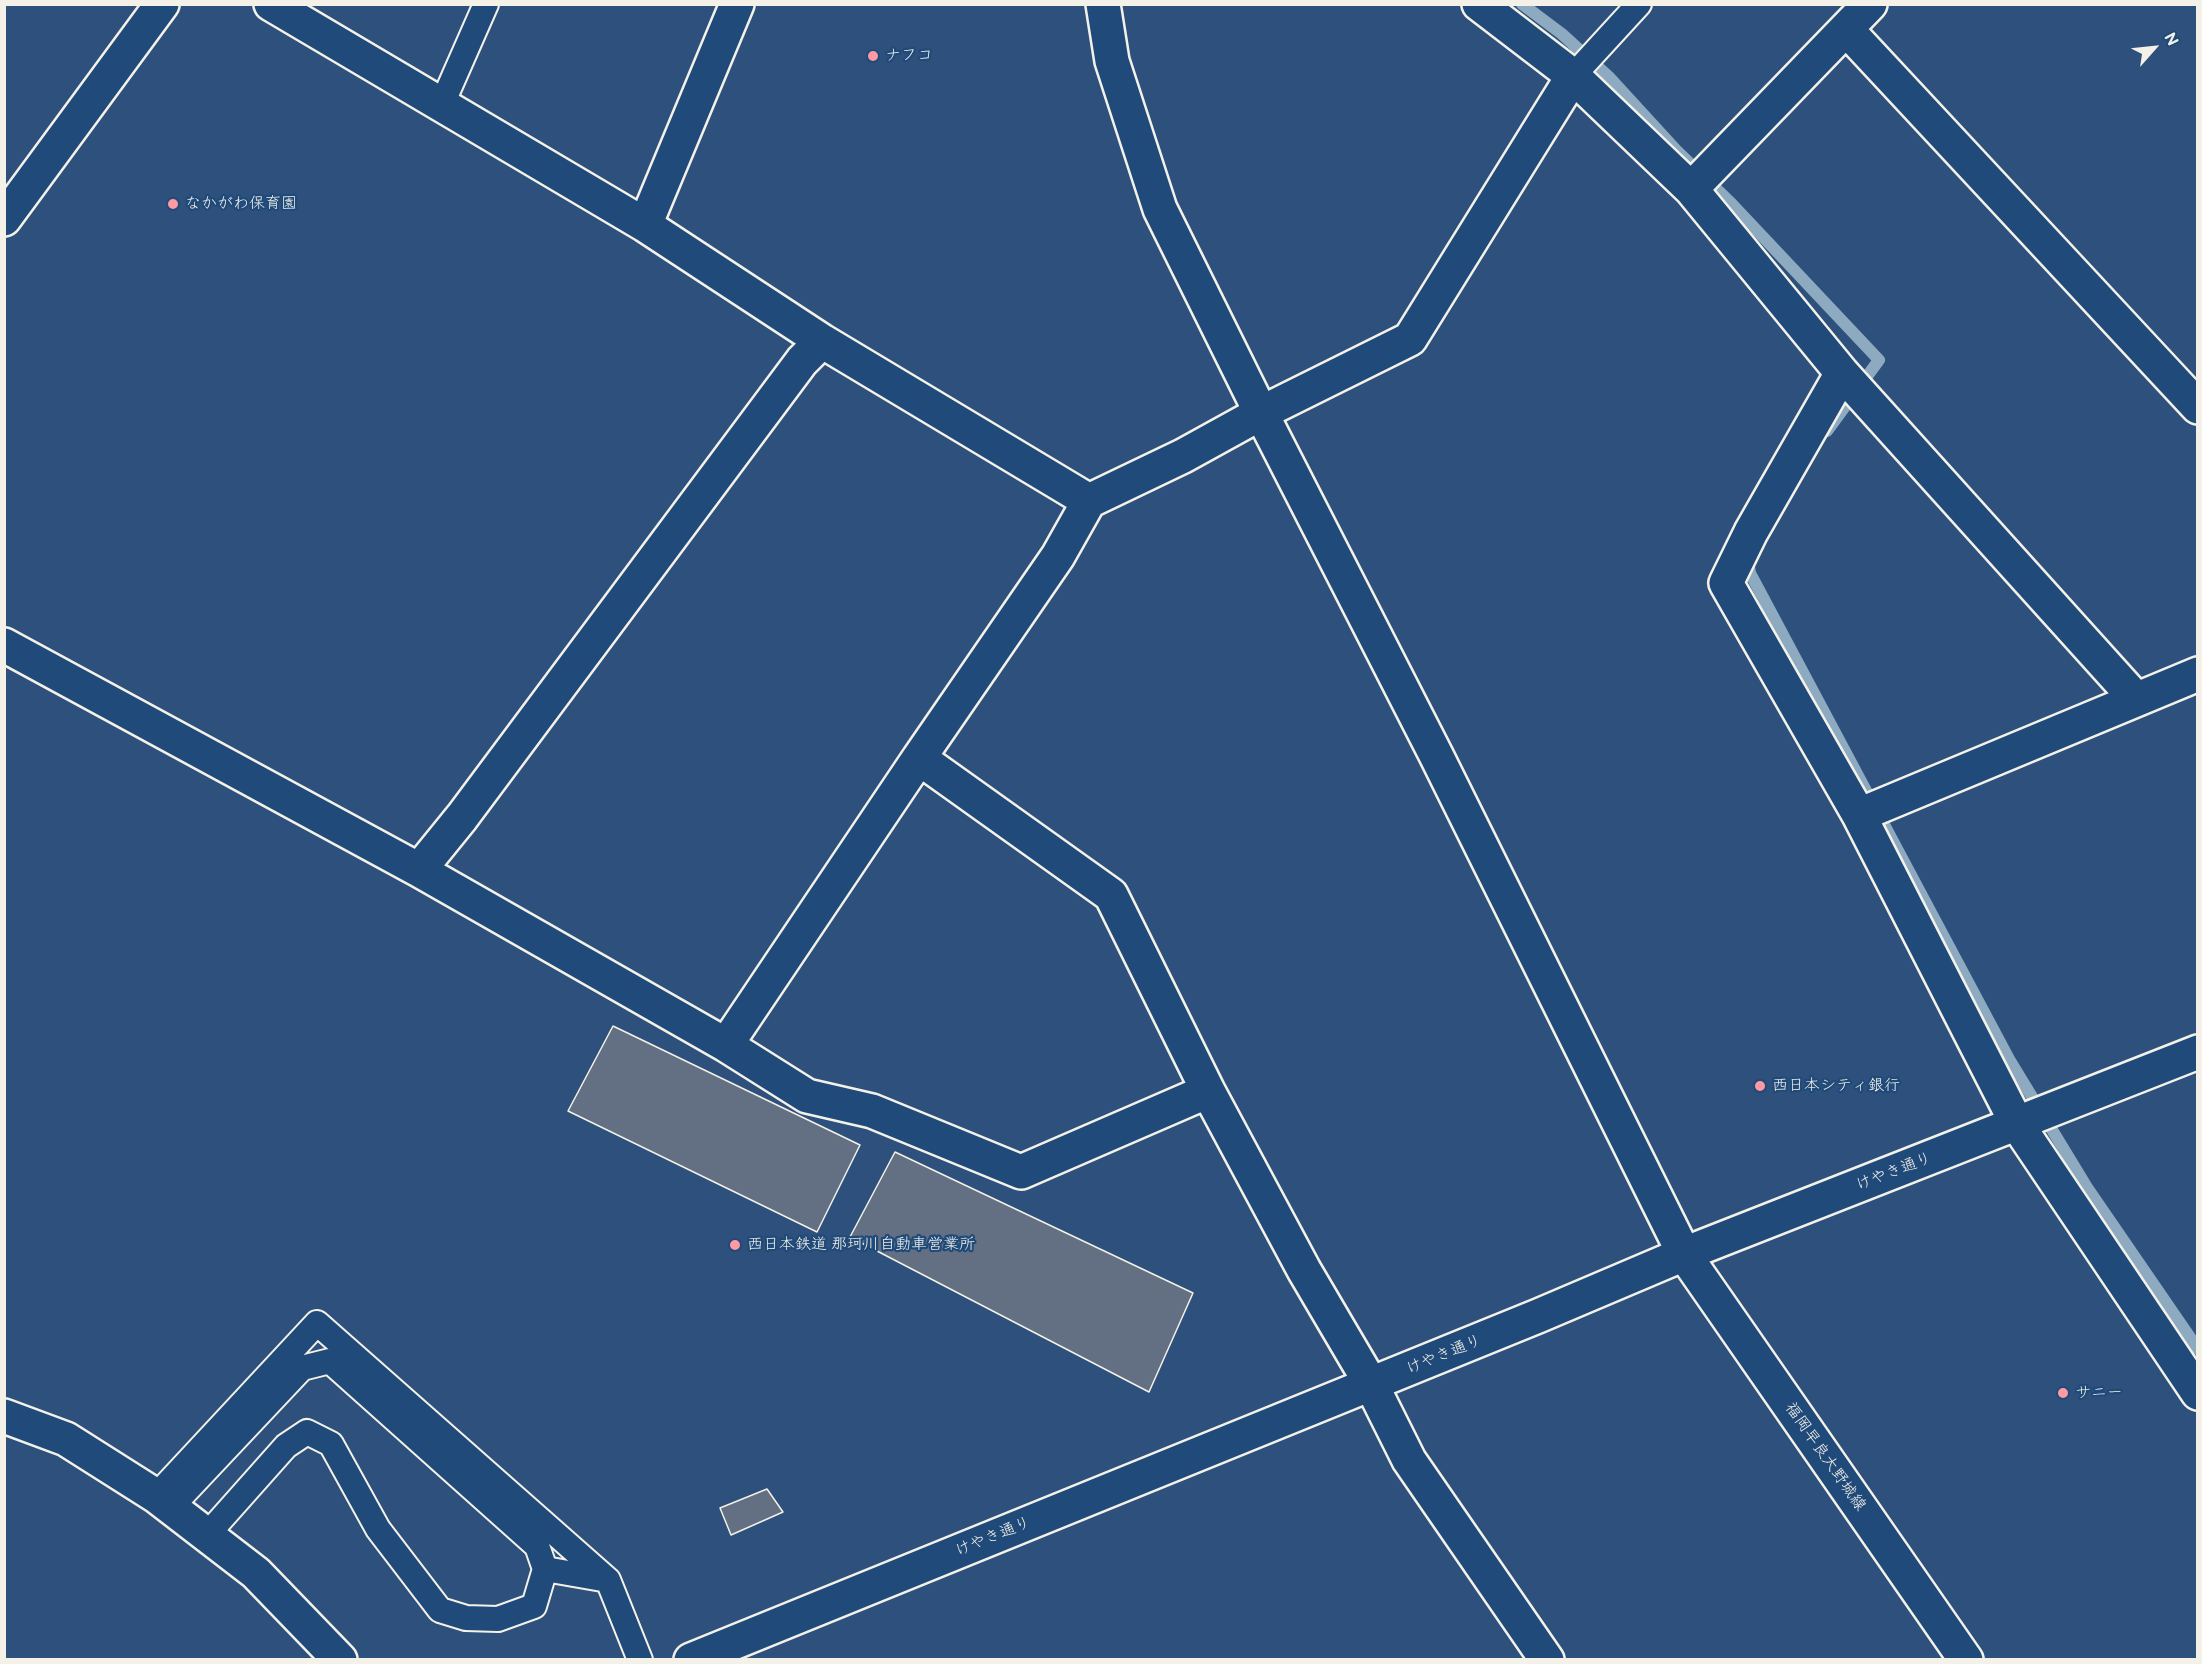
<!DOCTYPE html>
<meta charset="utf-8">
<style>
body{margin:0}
#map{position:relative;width:2202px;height:1664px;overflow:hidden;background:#2d517c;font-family:"Balsamiq Sans",sans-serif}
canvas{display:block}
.frame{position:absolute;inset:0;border:6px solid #f4f1e8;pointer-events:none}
.north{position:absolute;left:2124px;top:18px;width:60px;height:60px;-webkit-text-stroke:4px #1f4a7a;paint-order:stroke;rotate:63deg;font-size:16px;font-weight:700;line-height:24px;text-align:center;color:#f4f1e8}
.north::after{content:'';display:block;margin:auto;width:21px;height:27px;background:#f4f1e8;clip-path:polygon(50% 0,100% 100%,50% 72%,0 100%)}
</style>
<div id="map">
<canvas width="2202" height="1664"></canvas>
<div class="frame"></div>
<div class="north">N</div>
</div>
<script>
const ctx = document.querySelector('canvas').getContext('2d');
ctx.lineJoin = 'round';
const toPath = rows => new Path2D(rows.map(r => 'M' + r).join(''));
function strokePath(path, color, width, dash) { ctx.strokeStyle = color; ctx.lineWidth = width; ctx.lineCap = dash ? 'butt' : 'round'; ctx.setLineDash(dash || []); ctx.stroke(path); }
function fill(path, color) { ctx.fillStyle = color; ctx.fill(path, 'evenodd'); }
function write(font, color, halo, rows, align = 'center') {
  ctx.font = font + ' "Balsamiq Sans","Klee One",sans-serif'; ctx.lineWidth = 4.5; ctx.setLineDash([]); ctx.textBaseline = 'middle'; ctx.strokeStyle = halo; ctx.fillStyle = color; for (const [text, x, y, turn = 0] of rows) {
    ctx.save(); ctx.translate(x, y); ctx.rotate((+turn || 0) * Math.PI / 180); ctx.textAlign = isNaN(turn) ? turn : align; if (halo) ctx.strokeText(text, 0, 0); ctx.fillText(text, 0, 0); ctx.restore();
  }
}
const stream = toPath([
 [1522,4,1562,34,1610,78,1676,150,1731,203,1879,360,1827,431],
 [1747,556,1750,573,2009,1059,2088,1189,2198,1349]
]);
const building = toPath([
 [613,1026,860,1145,817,1232,568,1111,613,1026],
 [895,1152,1193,1293,1149,1392,850,1237,895,1152],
 [767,1489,783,1512,731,1535,720,1508,767,1489]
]);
const lane = toPath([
 [1573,76,1639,4],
 [442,104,486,4],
 [156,1496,317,1323,608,1580,640,1660],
 [171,1507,302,1368,330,1361,537,1546,545,1569,534,1606,498,1619,466,1618,440,1610,378,1529,331,1444,307,1432,286,1446,206,1536],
 [545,1569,608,1580]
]);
const street = toPath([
 [271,4,645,225,822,341,1089,501],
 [1847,30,2198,407],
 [1573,76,1691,189,1842,373,2136,699],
 [1691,189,1870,4],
 [4,219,162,4],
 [645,225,737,4],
 [1842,373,1751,532,1726,583,1859,815],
 [4,645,419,870,726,1045],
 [2198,674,1859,815,2017,1124,2198,1393],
 [919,758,1058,556,1089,501,1183,456,1261,413,1410,339,1573,76,1479,4],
 [419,870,462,817,802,361,822,341],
 [1208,1091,1021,1172,872,1111,807,1096,726,1045,919,758,1111,895,1208,1091,1304,1270,1371,1384,1409,1460,1547,1660],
 [4,1416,66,1439,156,1496,256,1573,340,1660]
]);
const secondary = toPath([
 [1103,4,1112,61,1160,209,1261,413,1436,755,1684,1254]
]);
const primary = toPath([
 [1684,1254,1966,1660]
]);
const highway = toPath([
 [691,1660,1538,1316,1684,1254,2198,1052]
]);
const markers = [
 [873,56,6,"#ff9aa2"],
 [173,204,6,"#ff9aa2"],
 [1760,1086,6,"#ff9aa2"],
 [735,1245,6,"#ff9aa2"],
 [2063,1393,6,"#ff9aa2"]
];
const poiNames = [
 ["ナフコ",885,56],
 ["なかがわ保育園",185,204],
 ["西日本シティ銀行",1772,1086],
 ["西日本鉄道 那珂川自動車営業所",747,1245],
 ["サニー",2075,1393]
];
const streetNames = [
 ["けやき通り",1894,1172,-21],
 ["けやき通り",1444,1355,-22],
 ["福岡早良大野城線",1825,1457,55],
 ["けやき通り",993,1537,-22]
];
strokePath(stream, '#8daac0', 12);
fill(building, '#636f82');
strokePath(building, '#f4f1e8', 1.5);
strokePath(lane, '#f4f1e8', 28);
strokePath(street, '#f4f1e8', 38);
strokePath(secondary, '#f4f1e8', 38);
strokePath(primary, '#f4f1e8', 38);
strokePath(highway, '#f4f1e8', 38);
strokePath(lane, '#1f4a7a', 24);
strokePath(street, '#1f4a7a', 33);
strokePath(secondary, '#1f4a7a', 33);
strokePath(primary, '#1f4a7a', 33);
strokePath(highway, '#1f4a7a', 33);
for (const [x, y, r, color] of markers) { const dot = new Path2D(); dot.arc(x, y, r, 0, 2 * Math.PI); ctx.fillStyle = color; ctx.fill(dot); strokePath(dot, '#1f4a7a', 2); }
write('16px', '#f4f1e8', '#1f4a7a', poiNames, 'left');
write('16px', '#f4f1e8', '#1f4a7a', streetNames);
</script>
